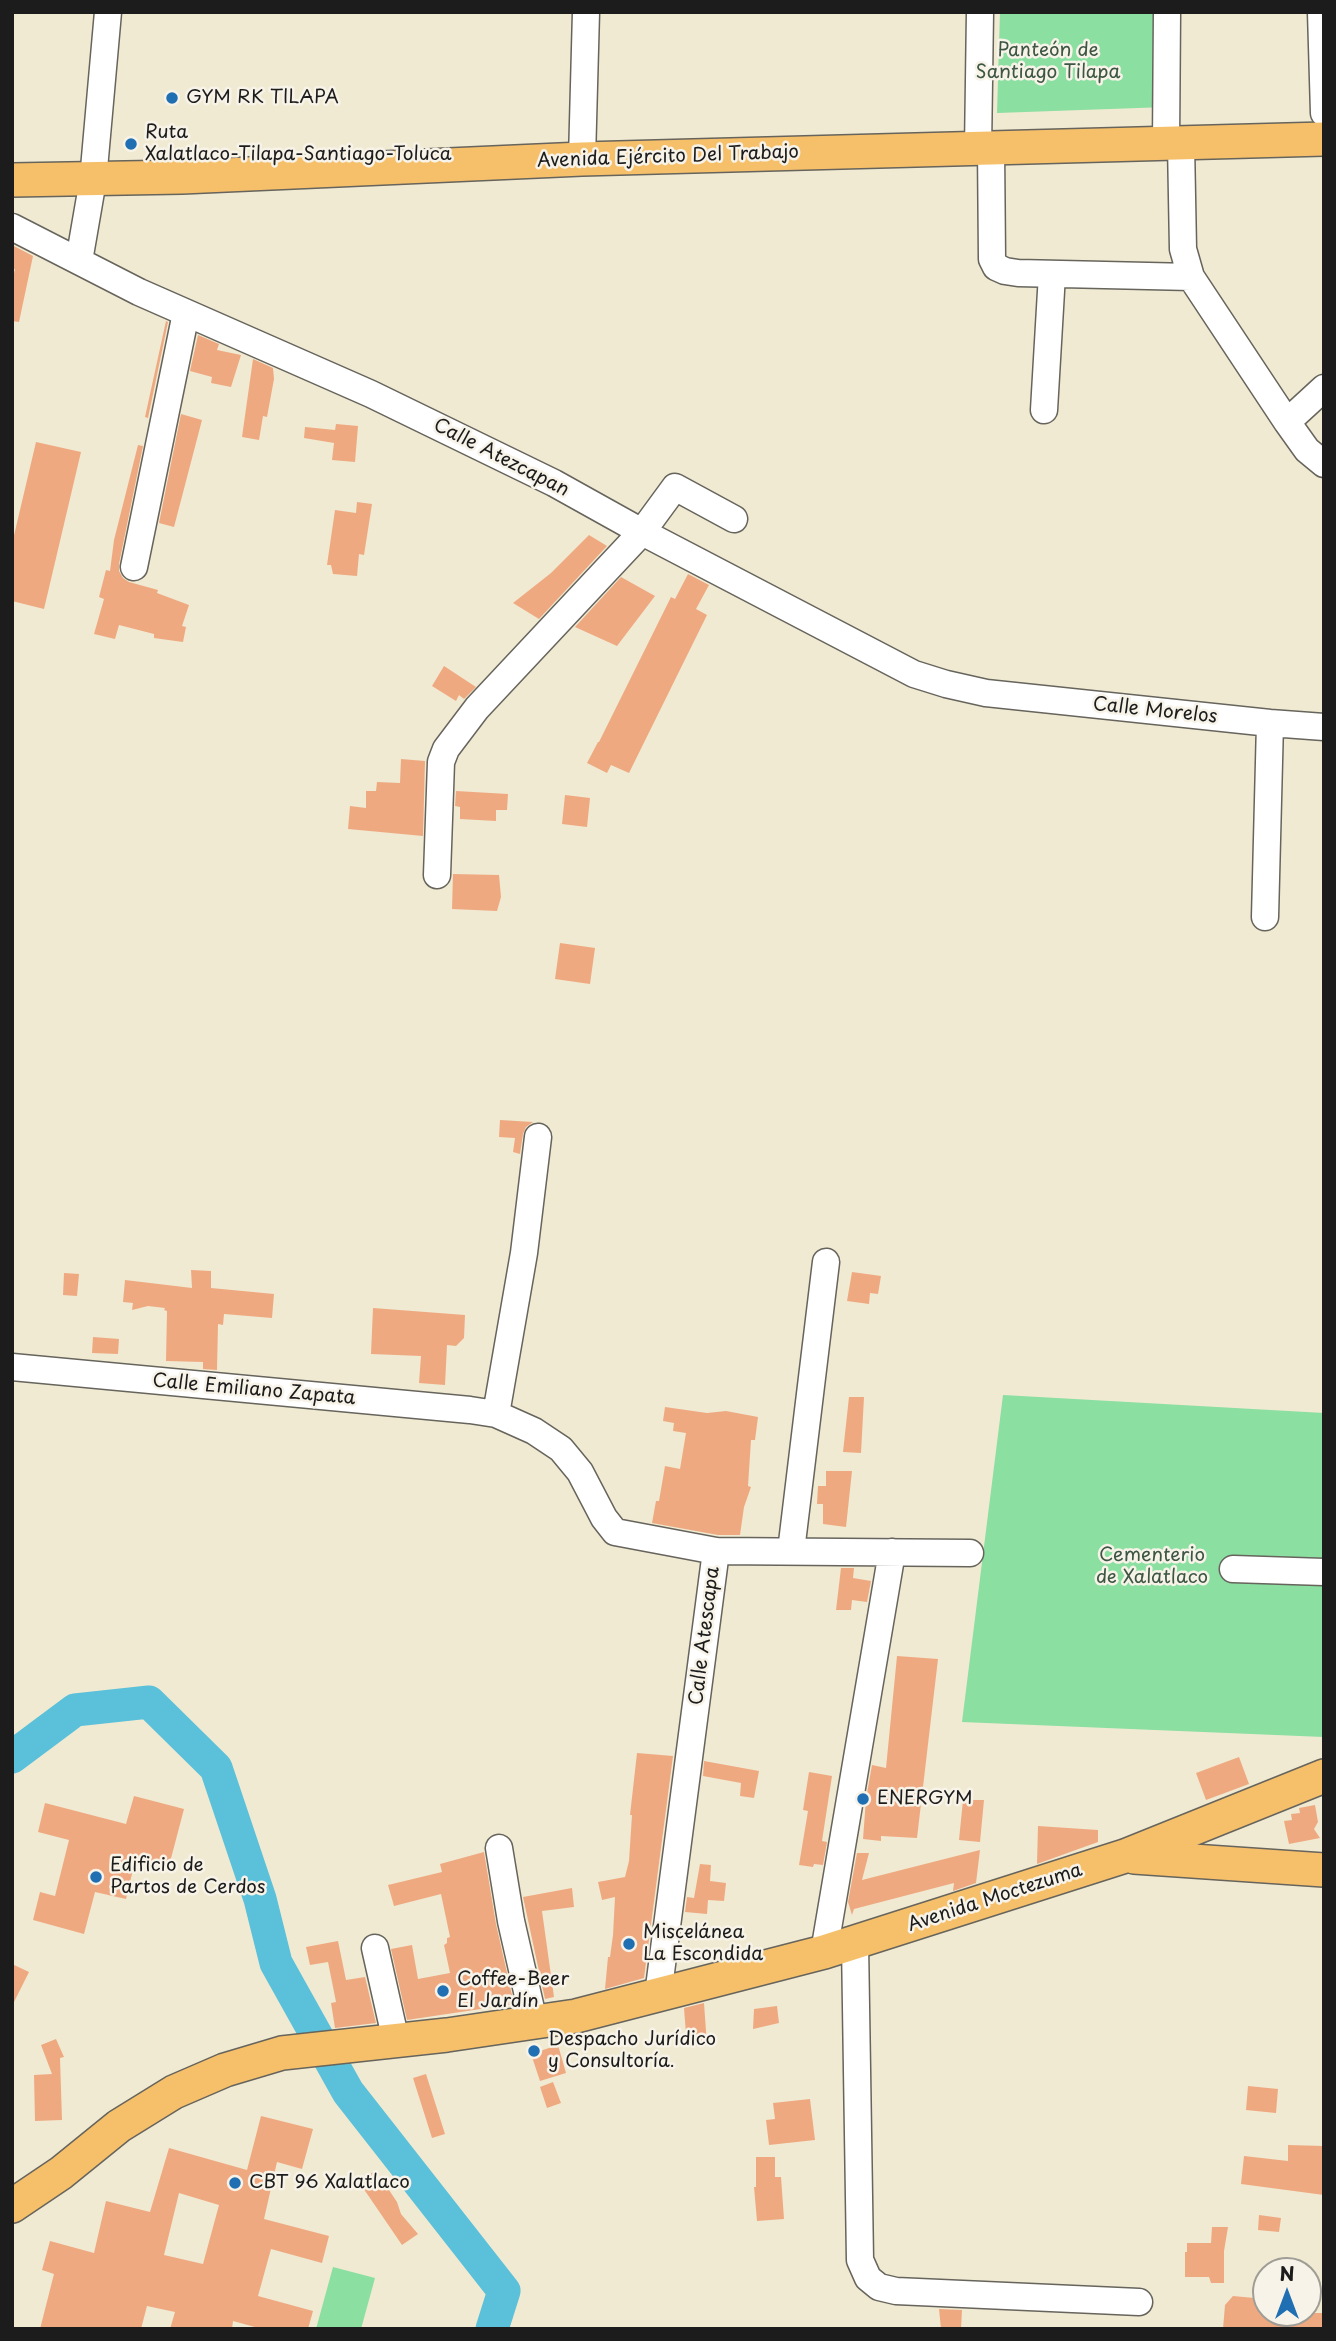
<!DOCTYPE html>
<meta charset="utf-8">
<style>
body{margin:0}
#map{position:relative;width:1336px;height:2341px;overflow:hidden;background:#f0ead2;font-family:"Playpen Sans",sans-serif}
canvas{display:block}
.frame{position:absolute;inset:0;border:14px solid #1c1c1c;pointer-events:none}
.north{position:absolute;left:1252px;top:2257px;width:70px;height:70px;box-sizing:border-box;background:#f7f3e8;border:2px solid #9f9d96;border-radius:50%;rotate:0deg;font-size:19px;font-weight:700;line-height:28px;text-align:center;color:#1c1c1c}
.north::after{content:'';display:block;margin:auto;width:24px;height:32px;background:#1f6fb2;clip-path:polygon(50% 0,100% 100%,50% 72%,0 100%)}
</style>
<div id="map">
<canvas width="1336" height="2341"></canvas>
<div class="frame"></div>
<div class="north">N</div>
</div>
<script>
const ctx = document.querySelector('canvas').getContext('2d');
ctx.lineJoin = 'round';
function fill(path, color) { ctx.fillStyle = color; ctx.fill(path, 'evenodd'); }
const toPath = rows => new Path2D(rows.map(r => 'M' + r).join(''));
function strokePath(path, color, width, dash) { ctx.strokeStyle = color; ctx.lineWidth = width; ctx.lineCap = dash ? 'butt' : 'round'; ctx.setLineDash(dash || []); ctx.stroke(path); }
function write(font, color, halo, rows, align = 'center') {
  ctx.font = font + ' "Playpen Sans",sans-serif'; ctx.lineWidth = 5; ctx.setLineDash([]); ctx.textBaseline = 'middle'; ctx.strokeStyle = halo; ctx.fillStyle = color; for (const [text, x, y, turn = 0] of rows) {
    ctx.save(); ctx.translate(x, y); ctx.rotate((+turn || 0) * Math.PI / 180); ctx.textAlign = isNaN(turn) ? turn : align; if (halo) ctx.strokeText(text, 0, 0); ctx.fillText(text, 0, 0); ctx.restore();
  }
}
const green = toPath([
 [1000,12,1167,12,1166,107,997,113],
 [1003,1395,1324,1413,1324,1737,962,1722],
 [333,2267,375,2278,361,2329,316,2329]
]);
const river = toPath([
 [12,1757,75,1710,149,1702,216,1768,260,1899,276,1963,348,2092,504,2291,492,2329]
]);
const building = toPath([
 [12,245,33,256,19,322,12,321,12,282,15,269,12,269],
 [166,321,168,322,148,418,145,417],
 [198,335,219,344,217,350,241,355,231,387,211,383,212,377,190,371],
 [253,359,273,368,274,379,267,417,263,416,259,440,242,437],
 [181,414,202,420,174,527,159,523],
 [336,424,358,426,355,462,332,460,334,443,304,438,305,427,335,430],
 [36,442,81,452,44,609,12,601,12,544],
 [138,445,143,446,119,564,119,571,123,578,129,582,158,590,157,593,189,605,182,626,186,627,183,642,154,638,154,634,119,625,115,639,94,634,104,599,99,597,106,570,110,571,114,540],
 [357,502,372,504,364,555,359,554,357,576,333,574,331,565,327,565,335,510,356,513],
 [589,535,607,546,539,619,513,603,551,573],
 [688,574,709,585,696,609,707,615,629,773,611,765,607,773,587,763,598,742,599,742,671,597,675,599],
 [621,577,655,596,617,646,575,627],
 [444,666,476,687,464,699,459,695,456,701,432,686],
 [401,759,425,761,423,836,348,829,350,806,366,808,366,791,376,791,377,782,400,783],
 [456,791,508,794,507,810,496,810,496,821,460,819,460,807,455,806],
 [565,795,590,798,587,827,562,824],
 [453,874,499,875,501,897,497,911,452,909],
 [560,943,595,948,590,984,555,979],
 [500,1120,533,1122,526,1127,523,1134,520,1154,513,1152,515,1138,499,1137],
 [191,1270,211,1271,211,1288,274,1294,272,1318,224,1314,223,1325,218,1324,217,1370,203,1369,203,1362,166,1361,167,1311,164,1310,165,1308,148,1306,132,1310,133,1303,123,1302,125,1280,192,1288],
 [852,1272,881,1276,878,1294,870,1293,869,1304,847,1301],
 [64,1273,79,1274,77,1296,63,1295],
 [373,1308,465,1315,464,1338,456,1346,447,1345,445,1385,419,1383,421,1356,371,1354],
 [93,1337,119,1339,118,1354,92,1353],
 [849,1397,864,1397,861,1453,843,1452],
 [665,1407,707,1413,726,1411,758,1417,755,1440,751,1440,748,1486,751,1487,744,1507,740,1535,718,1535,652,1523,656,1501,659,1501,665,1466,680,1469,686,1433,673,1431,674,1423,663,1421],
 [826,1471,852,1471,846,1527,823,1524,823,1504,817,1504,818,1486,826,1486],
 [841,1568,854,1568,853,1578,871,1581,867,1602,852,1600,851,1610,836,1610],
 [897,1656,938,1659,917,1838,881,1836,881,1841,863,1839,866,1799,872,1765,886,1768],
 [637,1753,673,1756,644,1978,605,1989,608,1957,610,1957,613,1935,615,1897,602,1900,598,1882,625,1877,629,1861,632,1815,630,1815],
 [1239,1757,1249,1784,1206,1800,1196,1773],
 [704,1761,759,1771,754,1798,740,1796,741,1783,703,1776],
 [809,1772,832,1776,822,1841,827,1842,823,1865,814,1864,813,1867,799,1865,808,1811,803,1810],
 [134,1796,184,1809,169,1866,136,1857,126,1899,95,1892,84,1934,33,1920,40,1892,55,1896,69,1840,38,1832,45,1803,126,1824],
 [963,1800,984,1800,980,1842,959,1840],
 [1315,1805,1318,1822,1314,1829,1320,1838,1289,1844,1284,1821,1292,1820,1291,1814,1300,1813,1299,1808],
 [1038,1826,1098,1830,1098,1842,1037,1864],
 [980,1850,976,1883,953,1891,954,1883,854,1909,852,1915,848,1902,857,1853,869,1853,862,1880],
 [484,1852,496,1924,514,2004,407,2020,391,1949,412,1945,418,1979,450,1973,444,1945,447,1943,447,1938,450,1937,441,1894,394,1906,388,1885,442,1872,440,1864],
 [700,1864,711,1865,710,1881,726,1883,724,1901,708,1900,707,1914,685,1912,687,1897,694,1898],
 [572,1888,574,1907,542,1911,554,1997,545,1999,523,1897],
 [338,1941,346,1980,365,1977,376,2023,335,2028,331,2003,336,2002,328,1962,310,1965,306,1947],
 [12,1964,29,1972,12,2006],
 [704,2003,707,2045,687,2047,684,2008],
 [777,2006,779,2023,753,2029,754,2009],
 [56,2039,64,2057,60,2058,62,2120,35,2121,34,2075,52,2074,41,2045],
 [558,2045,566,2073,540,2081,531,2054],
 [426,2074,445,2134,432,2138,413,2078],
 [553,2082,561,2103,547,2108,540,2087],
 [1248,2086,1278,2089,1276,2113,1246,2110],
 [810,2099,815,2140,769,2145,766,2120,775,2119,773,2103],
 [261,2116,313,2129,302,2169,277,2162,264,2219,329,2236,322,2263,271,2249,258,2296,313,2311,308,2329,262,2329,233,2321,232,2329,170,2329,175,2312,147,2306,141,2329,40,2329,54,2274,42,2270,50,2241,94,2253,106,2201,150,2212,169,2148,247,2170],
 [179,2193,219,2205,203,2264,164,2255],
 [1288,2145,1324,2146,1324,2195,1241,2184,1244,2156,1288,2161],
 [756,2157,775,2157,775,2177,781,2177,784,2219,757,2221,754,2187,756,2187],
 [373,2172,385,2184,397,2202,401,2214,418,2234,402,2245,359,2182],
 [1259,2215,1281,2218,1279,2232,1258,2230],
 [1212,2227,1228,2227,1224,2251,1224,2283,1211,2283,1209,2277,1185,2277,1185,2252,1187,2252,1187,2243,1211,2243],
 [1233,2296,1265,2299,1263,2313,1324,2313,1324,2329,1223,2329,1225,2305],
 [939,2309,962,2310,961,2329,941,2329]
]);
const minor = toPath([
 [1321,12,1324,113],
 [1166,144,1167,12],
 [1181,144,1183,249,1191,277,1287,422,1307,450,1324,464],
 [991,148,992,259,996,267,1005,271,1018,273,1191,277],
 [978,149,980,12],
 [582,159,586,12],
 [12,227,139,292,371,394,554,483,642,532,914,674,946,684,986,693,1270,723,1324,727],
 [79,261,93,180,108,12],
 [1044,410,1052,274],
 [1287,422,1324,388],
 [134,567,186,313],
 [437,875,441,762,446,749,477,708,642,532,675,487,734,519],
 [1265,917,1270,723],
 [12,1367,470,1410,496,1414,534,1431,561,1449,580,1472,604,1518,615,1532,716,1551,970,1553],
 [496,1414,524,1253,538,1137],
 [791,1551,826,1262],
 [1233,1569,1324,1572],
 [499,1848,511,1921,534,2022],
 [855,1943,860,2260,868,2278,879,2287,896,2291,1139,2302],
 [375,1948,396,2041],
 [824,1952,892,1552],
 [658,1995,716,1551]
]);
const major = toPath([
 [12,180,182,177,582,159,1324,139],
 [1134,1857,1324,1870],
 [12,2206,61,2173,119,2126,174,2092,225,2070,282,2053,447,2035,576,2016,824,1952,1125,1856,1324,1776]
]);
const markers = [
 [172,98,7,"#1f6fb2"],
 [131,144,7,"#1f6fb2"],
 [863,1799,7,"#1f6fb2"],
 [96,1877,7,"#1f6fb2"],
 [629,1944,7,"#1f6fb2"],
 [443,1991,7,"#1f6fb2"],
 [534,2051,7,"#1f6fb2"],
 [235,2183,7,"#1f6fb2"]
];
const parkNames = [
 ["Panteón de",1048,51],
 ["Santiago Tilapa",1048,73],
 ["Cementerio",1152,1556],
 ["de Xalatlaco",1152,1578]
];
const poiNames = [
 ["GYM RK TILAPA",186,98],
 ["Ruta",145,133],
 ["Xalatlaco-Tilapa-Santiago-Toluca",145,155],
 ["ENERGYM",877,1799],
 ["Edificio de",110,1866],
 ["Partos de Cerdos",110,1888],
 ["Miscelánea",643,1933],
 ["La Escondida",643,1955],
 ["Coffee-Beer",457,1980],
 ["El Jardín",457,2002],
 ["Despacho Jurídico",548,2040],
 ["y Consultoría.",548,2062],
 ["CBT 96 Xalatlaco",249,2183]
];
const streetNames = [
 ["Avenida Ejército Del Trabajo",668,157,-2],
 ["Calle Atezcapan",501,458,27],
 ["Calle Morelos",1155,711,6],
 ["Calle Emiliano Zapata",254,1390,5],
 ["Calle Atescapa",705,1636,-83],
 ["Avenida Moctezuma",995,1898,-18]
];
fill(green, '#8adfa1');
strokePath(river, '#5bc0d9', 33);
fill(building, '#efa981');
strokePath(minor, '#66645c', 29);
strokePath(major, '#66645c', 36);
strokePath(minor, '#fff', 26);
strokePath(major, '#f6c06b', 33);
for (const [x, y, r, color] of markers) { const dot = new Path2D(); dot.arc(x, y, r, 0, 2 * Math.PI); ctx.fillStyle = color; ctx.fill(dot); strokePath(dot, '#f7f3e8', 2.5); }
write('19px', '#3d5644', '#f7f3e8', parkNames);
write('19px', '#1c1c1c', '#f7f3e8', poiNames, 'left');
write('19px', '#1c1c1c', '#f7f3e8', streetNames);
</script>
